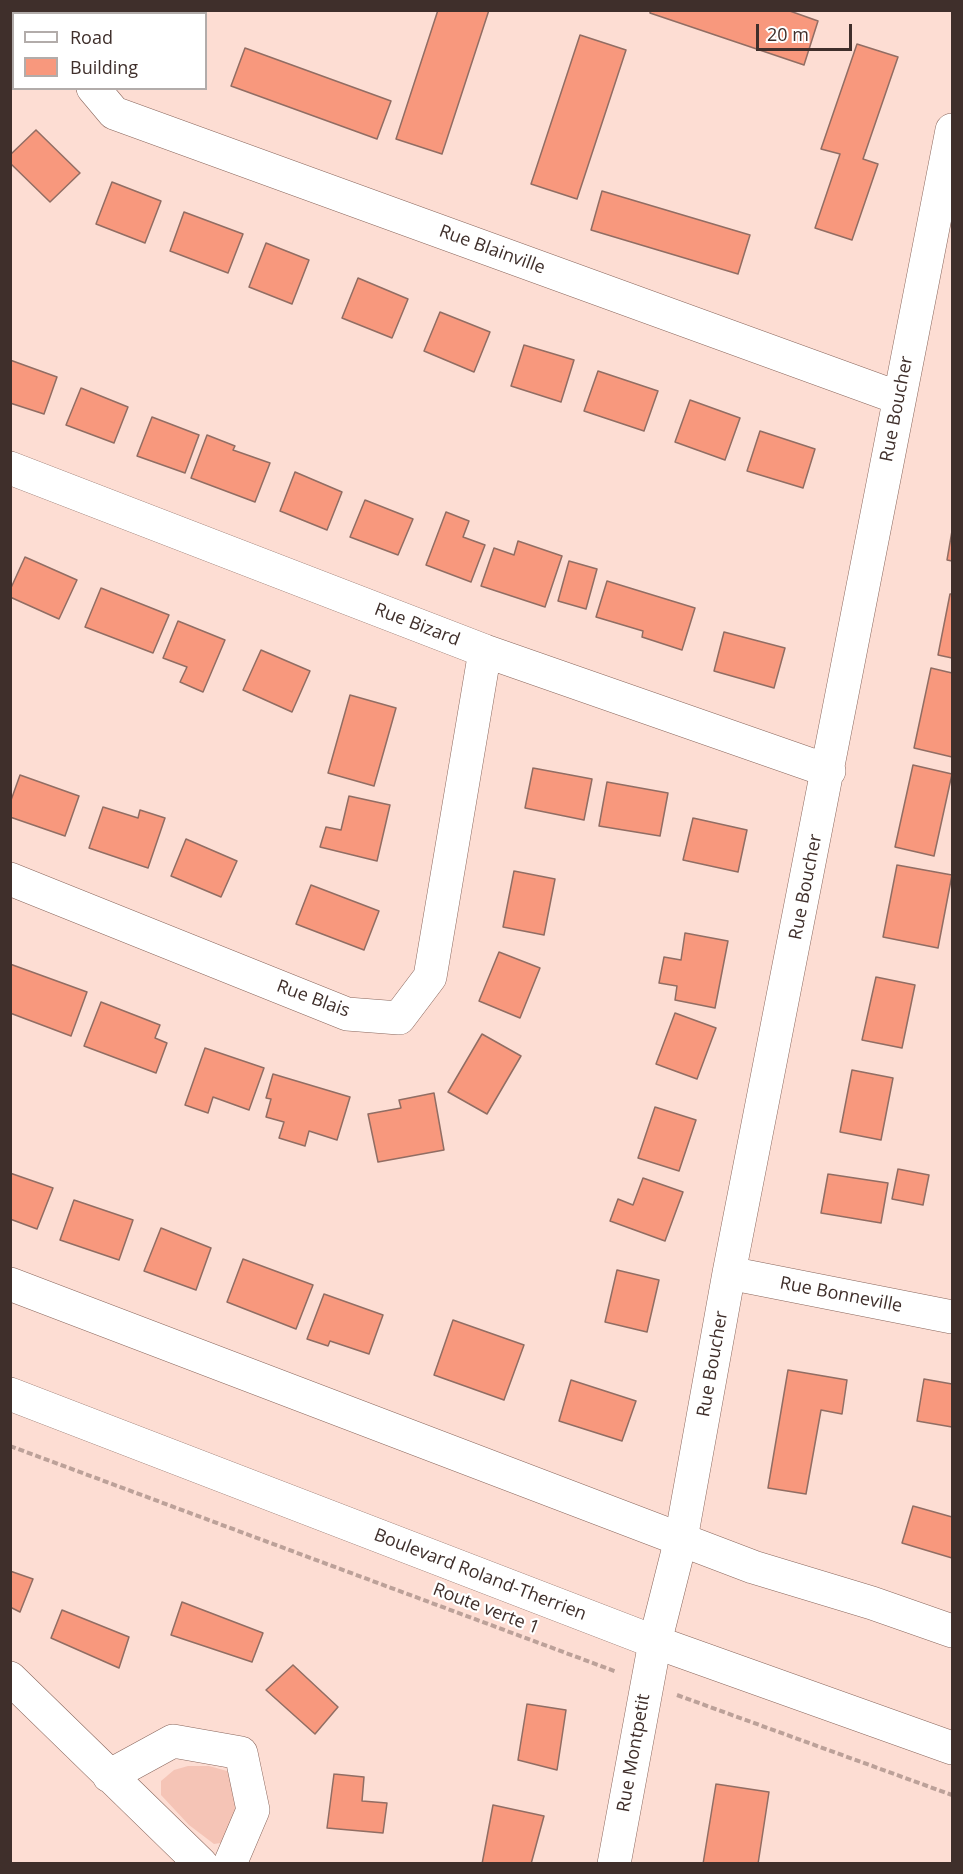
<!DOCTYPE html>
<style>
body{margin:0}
#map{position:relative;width:963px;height:1874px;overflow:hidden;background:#fdddd3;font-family:"Open Sans",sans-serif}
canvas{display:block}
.frame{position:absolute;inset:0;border:12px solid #3f2f2b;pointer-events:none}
.legend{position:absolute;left:12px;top:12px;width:195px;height:78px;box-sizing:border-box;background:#fff;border:2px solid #b2acaa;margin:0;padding:8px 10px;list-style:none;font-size:18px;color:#3f2f2b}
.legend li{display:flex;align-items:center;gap:12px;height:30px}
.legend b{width:30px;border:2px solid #b2acaa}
.scale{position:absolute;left:756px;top:24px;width:96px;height:27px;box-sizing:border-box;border:3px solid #3f2f2b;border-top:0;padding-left:8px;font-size:18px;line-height:21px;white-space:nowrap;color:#3f2f2b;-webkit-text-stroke:4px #fff;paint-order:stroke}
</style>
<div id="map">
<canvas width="963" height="1874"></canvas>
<div class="frame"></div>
<ul class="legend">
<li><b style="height:8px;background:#fff"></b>Road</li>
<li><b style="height:16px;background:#f8987d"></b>Building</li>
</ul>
<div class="scale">20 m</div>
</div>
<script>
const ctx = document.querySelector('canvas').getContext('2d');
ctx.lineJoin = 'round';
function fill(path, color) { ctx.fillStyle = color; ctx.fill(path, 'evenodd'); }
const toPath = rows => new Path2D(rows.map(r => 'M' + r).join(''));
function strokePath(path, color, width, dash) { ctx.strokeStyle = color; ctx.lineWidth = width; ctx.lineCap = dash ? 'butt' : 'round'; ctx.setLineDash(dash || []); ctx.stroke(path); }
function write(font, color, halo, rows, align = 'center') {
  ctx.font = font + ' "Open Sans",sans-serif'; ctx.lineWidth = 4.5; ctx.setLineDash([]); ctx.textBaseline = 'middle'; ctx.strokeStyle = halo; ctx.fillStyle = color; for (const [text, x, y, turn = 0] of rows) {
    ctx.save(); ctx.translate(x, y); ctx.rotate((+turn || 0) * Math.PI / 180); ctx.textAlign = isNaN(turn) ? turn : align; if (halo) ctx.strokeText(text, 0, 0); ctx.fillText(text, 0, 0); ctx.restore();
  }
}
const green = toPath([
 [188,1766,209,1766,227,1771,238,1788,242,1807,227,1842,214,1844,189,1825,161,1795,161,1781,174,1770]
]);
const building = toPath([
 [438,10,489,10,442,154,396,139,438,10],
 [650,10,787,10,818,21,804,65,650,13,650,10],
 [580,35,626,50,577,199,531,184,580,35],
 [857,44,898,57,863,159,878,164,852,240,815,228,840,154,821,149,857,44],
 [245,48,391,101,377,139,231,86,245,48],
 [36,130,80,173,50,202,10,163,10,155,36,130],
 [112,182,161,201,145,243,96,224,112,182],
 [602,191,750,235,738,274,591,230,602,191],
 [184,212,243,234,228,273,170,251,184,212],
 [266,243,309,260,292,304,249,287,266,243],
 [358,278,408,299,392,338,342,318,358,278],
 [440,312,490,332,474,372,424,351,440,312],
 [524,345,574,360,561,402,511,386,524,345],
 [10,360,57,377,44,414,10,403,10,360],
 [598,371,658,391,644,431,584,411,598,371],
 [81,388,128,407,114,443,66,425,81,388],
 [690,400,740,418,725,460,675,442,690,400],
 [152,417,199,435,185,473,137,456,152,417],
 [760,431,815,449,803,488,747,471,760,431],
 [207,435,235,446,233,450,270,463,255,502,191,478,207,435],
 [295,472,342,492,327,530,280,511,295,472],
 [365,500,413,519,398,555,350,537,365,500],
 [446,512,469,521,463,537,485,545,471,582,426,565,446,512],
 [952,531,952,561,947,560,952,531],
 [518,541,562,556,545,607,481,586,494,548,514,555,518,541],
 [25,557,77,580,59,619,10,597,10,590,25,557],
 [569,561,597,569,586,609,558,601,569,561],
 [607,581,695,608,682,650,642,637,643,631,596,617,607,581],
 [101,588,169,615,153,653,85,627,101,588],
 [950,594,952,594,952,658,938,655,950,594],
 [178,621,225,640,203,692,180,682,187,667,163,658,178,621],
 [724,632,785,648,774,688,714,671,724,632],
 [261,650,310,671,292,712,243,690,261,650],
 [931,668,952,673,952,757,914,748,931,668],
 [350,695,396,708,374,786,328,773,350,695],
 [913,765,952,774,934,856,895,847,913,765],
 [533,768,592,779,584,820,525,808,533,768],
 [20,775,79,796,65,836,10,817,10,803,20,775],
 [607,782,668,793,660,836,599,826,607,782],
 [349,796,390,805,377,861,320,847,326,827,341,830,349,796],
 [103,807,138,818,140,810,165,818,148,868,89,848,103,807],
 [693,818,747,830,738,872,683,860,693,818],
 [186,839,237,861,221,897,171,876,186,839],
 [897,865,952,875,938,948,883,937,897,865],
 [514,871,555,879,544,935,503,927,514,871],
 [311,885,379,911,364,950,296,924,311,885],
 [685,933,728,941,715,1008,675,1000,677,986,659,983,664,957,681,960,685,933],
 [499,952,540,968,520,1018,479,1001,499,952],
 [10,964,87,992,71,1036,10,1013,10,964],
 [876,977,915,985,902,1048,862,1040,876,977],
 [101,1002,160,1025,155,1038,167,1043,156,1073,84,1046,101,1002],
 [675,1013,716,1028,697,1079,656,1064,675,1013],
 [482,1034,521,1056,487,1114,448,1092,482,1034],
 [205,1048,264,1068,249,1110,213,1097,208,1113,185,1105,205,1048],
 [852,1070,893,1078,881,1140,840,1132,852,1070],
 [273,1074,350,1097,337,1140,309,1131,305,1146,279,1138,284,1122,266,1117,271,1099,266,1098,273,1074],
 [434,1093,444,1150,378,1162,368,1114,401,1108,399,1100,434,1093],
 [655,1107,696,1120,679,1171,638,1158,655,1107],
 [898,1169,929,1175,923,1205,892,1199,898,1169],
 [10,1173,53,1188,37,1229,10,1219,10,1173],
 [828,1174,888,1183,881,1223,821,1213,828,1174],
 [643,1178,683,1192,665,1241,610,1221,618,1199,633,1205,643,1178],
 [74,1200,133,1220,119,1260,60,1240,74,1200],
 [161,1228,211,1248,196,1290,144,1271,161,1228],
 [243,1259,313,1285,296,1329,227,1302,243,1259],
 [617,1270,659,1280,647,1332,605,1322,617,1270],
 [324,1294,383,1315,369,1354,330,1341,328,1346,307,1339,324,1294],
 [453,1320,524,1345,504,1400,434,1375,453,1320],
 [788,1370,847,1380,842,1414,821,1410,806,1494,768,1488,788,1370],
 [924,1379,952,1384,952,1427,917,1421,924,1379],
 [571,1380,636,1401,622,1441,559,1421,571,1380],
 [913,1506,952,1517,952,1558,902,1543,913,1506],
 [10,1571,33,1579,20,1612,10,1607,10,1571],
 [182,1602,263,1633,252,1662,171,1635,182,1602],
 [62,1610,129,1637,119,1668,51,1638,62,1610],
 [293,1665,338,1707,315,1734,266,1690,293,1665],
 [527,1704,566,1710,557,1770,518,1760,527,1704],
 [334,1774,364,1777,362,1801,387,1803,383,1833,327,1828,334,1774],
 [716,1784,769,1792,758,1864,703,1864,716,1784],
 [493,1805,544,1816,531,1864,482,1864,493,1805]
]);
const path = toPath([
 [10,1446,617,1672],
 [677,1695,952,1795]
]);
const minor = toPath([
 [40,10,40,14],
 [93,88,114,113,899,398],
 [10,468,485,651,829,771],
 [10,879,347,1014,399,1018,430,977,485,651],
 [729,1273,952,1317],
 [10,1678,201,1864],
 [109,1776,173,1741,241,1753,253,1810,230,1864],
 [614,1864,655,1642,681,1539,729,1273,952,130]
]);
const major = toPath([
 [10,1284,753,1567,872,1603,952,1631],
 [10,1394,655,1642,952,1748]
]);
const streetNames = [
 ["Rue Blainville",492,250,20],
 ["Rue Boucher",897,409,-79],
 ["Rue Bizard",417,625,21],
 ["Rue Boucher",806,887,-79],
 ["Rue Blais",313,999,20],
 ["Rue Bonneville",841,1295,11],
 ["Rue Boucher",713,1364,-80],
 ["Boulevard Roland-Therrien",480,1575,21],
 ["Route verte 1",486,1609,21],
 ["Rue Montpetit",634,1753,-80]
];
fill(green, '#f5c4b6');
fill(building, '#f8987d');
strokePath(building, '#916d63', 1.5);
strokePath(minor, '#89665c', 34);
strokePath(major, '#89665c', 34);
strokePath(path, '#bca199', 4, [6, 3]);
strokePath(minor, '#fff', 33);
strokePath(major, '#fff', 33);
write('18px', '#3f2f2b', '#fff', streetNames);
</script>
